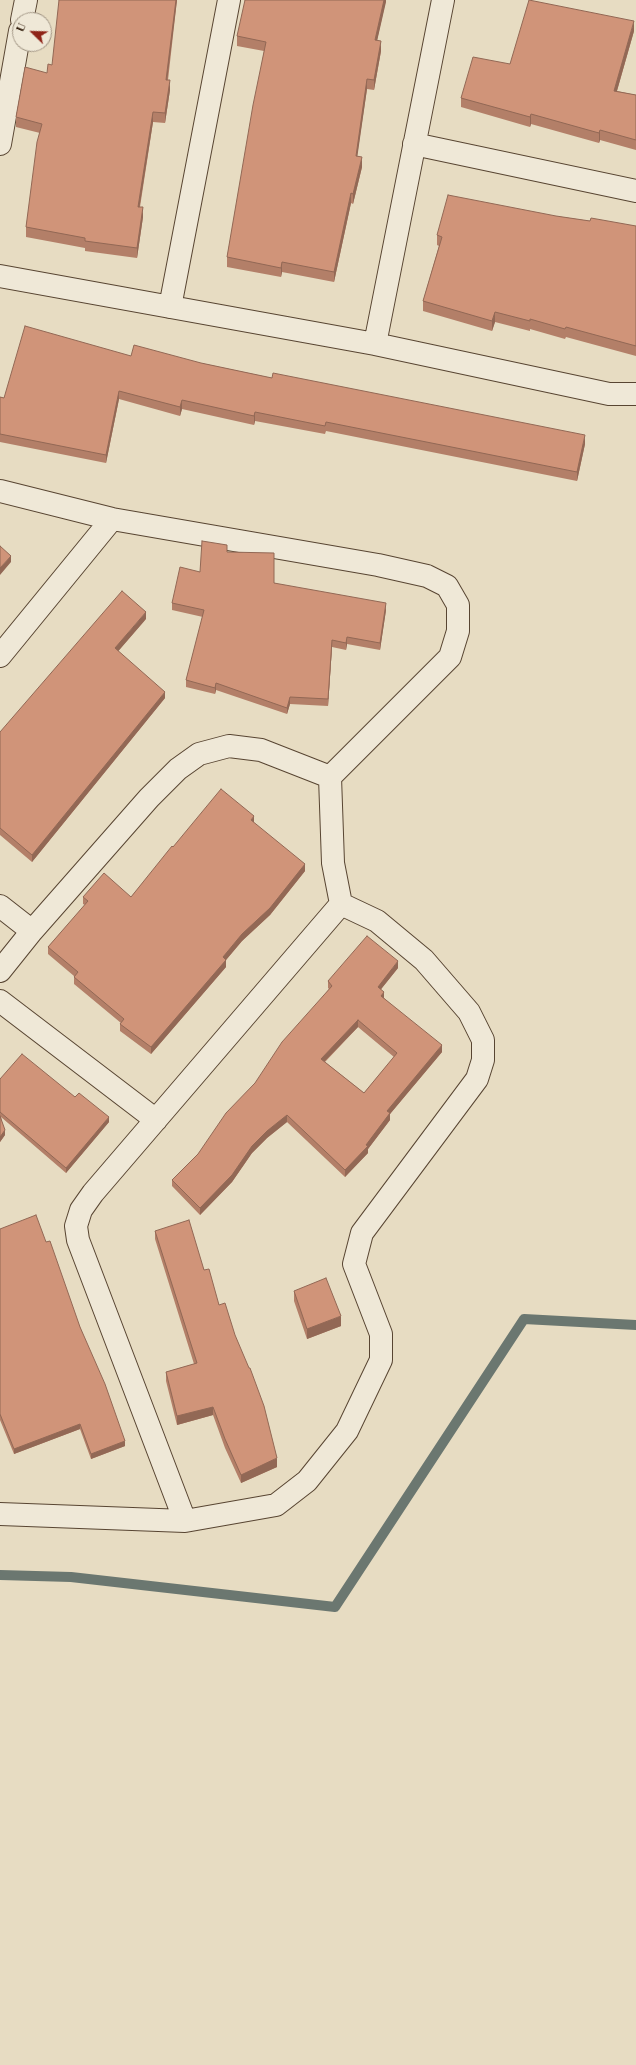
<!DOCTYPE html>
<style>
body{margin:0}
#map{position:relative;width:636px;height:2065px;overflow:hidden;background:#e7dcc2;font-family:"Libre Bodoni",serif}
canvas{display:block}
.north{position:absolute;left:12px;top:12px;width:40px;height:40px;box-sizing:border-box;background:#efe8d7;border:1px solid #9f9382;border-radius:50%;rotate:293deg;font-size:11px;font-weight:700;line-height:16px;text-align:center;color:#281302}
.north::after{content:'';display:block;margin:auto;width:14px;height:18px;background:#8f2418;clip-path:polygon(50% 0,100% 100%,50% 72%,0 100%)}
</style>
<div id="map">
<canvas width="636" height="2065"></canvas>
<div class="north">U</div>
</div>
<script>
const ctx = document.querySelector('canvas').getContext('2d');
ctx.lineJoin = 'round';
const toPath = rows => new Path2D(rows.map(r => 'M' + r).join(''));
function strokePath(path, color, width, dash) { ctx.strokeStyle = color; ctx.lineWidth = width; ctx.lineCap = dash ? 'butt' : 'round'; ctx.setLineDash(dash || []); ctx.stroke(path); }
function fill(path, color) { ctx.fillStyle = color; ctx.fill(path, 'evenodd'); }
const stream = toPath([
 [0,1575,71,1577,335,1607,524,1319,636,1325]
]);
const minor = toPath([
 [22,20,26,0],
 [0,144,20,31],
 [414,144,636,191],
 [0,276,375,344,609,394,636,394],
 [170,307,229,0],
 [375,344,443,0],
 [0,491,112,519,378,565,427,576,447,586,458,605,458,631,450,657,330,777,333,863,341,904,377,921,424,960,469,1012,483,1040,483,1060,477,1079,362,1233,354,1264,381,1334,381,1360,347,1431,307,1481,276,1505,185,1521,0,1514],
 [0,656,112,519],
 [0,906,32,931],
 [0,971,32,931,149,798,178,769,199,754,229,746,261,750,330,777],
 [0,1001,156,1120],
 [185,1521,78,1240,76,1226,81,1210,93,1193,341,904]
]);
const wall = toPath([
 [177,0,168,80,170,90,165,123,153,122,140,207,143,217,137,258,85,251,85,248,26,237,26,227,40,133,16,127,16,117,47,73,52,65],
 [386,0,377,40,381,51,374,90,367,89,357,156,362,167,353,204,351,203,334,282,282,272,281,277,227,267,227,257,264,51,237,46,237,36],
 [634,31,617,91,636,95,636,150,600,140,599,143,531,124,530,127,461,107,461,98,510,64],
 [556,216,590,221,636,226,636,356,566,337,565,339,530,329,530,331,495,322,492,331,423,311,423,301,439,246,437,245,437,235],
 [131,356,201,363,585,444,577,481,326,431,325,434,255,421,254,425,182,409,180,416,119,399,106,463,0,442,0,397,4,398],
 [200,572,274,583,386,610,380,650,347,644,346,650,332,647,328,706,290,704,287,714,216,690,215,694,186,687,186,680,203,617,172,610,172,603],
 [146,619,118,651,165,698,32,862,0,835,0,732],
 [254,823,305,871,270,915,242,941,226,960,226,967,151,1054,120,1031,120,1024,121,1023,74,984,74,976,48,954,48,947,85,905,83,904,83,897,131,897,173,847],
 [398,968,381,989,384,998,442,1052,390,1114,390,1120,368,1149,368,1153,345,1177,287,1122,267,1138,252,1153,232,1182,200,1215,172,1186,172,1180,198,1154,255,1083,329,989,328,988,328,981],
 [358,1027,394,1057,364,1093,325,1062],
 [0,1079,75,1097,109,1122,66,1173,1,1117,5,1135,0,1142],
 [0,1229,46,1242,80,1327,125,1446,91,1459,80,1429,14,1454,0,1420],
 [155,1231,204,1270,219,1305,277,1467,241,1483,225,1448,213,1415,177,1425,166,1381,166,1372,194,1364,155,1239],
 [294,1291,341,1326,307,1339,294,1301]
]);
const shadedWall = toPath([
 [176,0,177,0,166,89,166,80],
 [384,0,386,0,386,2,375,50,375,40],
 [634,21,634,31,614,101,614,91],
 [381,41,381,51,374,90,374,80],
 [367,79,367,89,356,166,356,156],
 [170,80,170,90,165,123,165,113],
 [153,112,153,122,138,216,138,207],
 [531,114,531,124,530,127,530,117],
 [600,130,600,140,599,143,599,133],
 [362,157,362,167,353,204,353,194],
 [351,193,351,203,334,282,334,272],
 [143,207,143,217,137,258,137,248],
 [282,262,282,272,281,277,281,268],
 [495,312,495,322,492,331,492,321],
 [119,391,119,399,106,463,106,455],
 [182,400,182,409,180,416,180,407],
 [255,412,255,421,254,425,254,416],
 [585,435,585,444,577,481,577,472],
 [11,556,11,562,0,575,0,568],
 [386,603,386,610,380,650,380,643],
 [146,612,146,619,115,655,115,648],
 [347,637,347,644,346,650,346,643],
 [332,640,332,647,328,706,328,699],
 [216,683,216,690,215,694,215,688],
 [165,692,165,698,32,862,32,855],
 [290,697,290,704,287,714,287,708],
 [254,816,254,823,251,820],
 [305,864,305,871,270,915,242,941,226,960,226,967,151,1054,151,1047,223,957,242,934],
 [398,961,398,968,378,993,378,987],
 [384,992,384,999,381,996],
 [358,1020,358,1027,321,1065,321,1059],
 [442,1045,442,1052,390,1114,390,1120,368,1149,368,1153,345,1177,345,1170,366,1145,387,1111],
 [287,1115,287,1122,267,1138,252,1153,232,1182,200,1215,200,1208,252,1146,267,1131],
 [109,1117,109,1122,66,1173,66,1168],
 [5,1130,5,1135,0,1142,0,1137],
 [341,1316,341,1326,307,1339,307,1329],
 [213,1407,213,1415,177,1425,177,1416],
 [80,1424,80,1429,14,1454,14,1449],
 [125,1441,125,1446,91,1459,91,1454],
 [277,1458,277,1467,241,1483,241,1475]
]);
const building = toPath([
 [59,0,176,0,166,80,170,80,165,113,153,112,138,207,143,207,137,248,85,241,85,238,26,227,37,142,42,124,16,117,25,67,47,73,48,64,52,65,59,0],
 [245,0,384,0,375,40,381,41,374,80,367,79,356,156,362,157,353,194,351,193,334,272,282,262,281,268,227,257,253,105,266,42,237,36,245,0],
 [529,0,634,21,614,91,636,95,636,140,600,130,599,133,531,114,530,117,461,98,473,57,510,64,529,0],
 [448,195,556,216,590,221,591,218,636,226,636,346,566,327,565,329,530,319,530,321,495,312,492,321,423,301,442,237,437,235,448,195],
 [25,326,131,356,134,345,201,363,272,378,273,373,585,435,577,472,326,422,325,426,255,412,254,416,182,400,180,407,119,391,106,455,0,434,0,397,4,398,25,326],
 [202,541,227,545,227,552,274,553,274,583,386,603,380,643,347,637,346,643,332,640,328,699,290,697,287,708,216,683,215,688,186,680,204,610,172,603,180,567,200,572,202,541],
 [0,546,11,556,0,568,0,546],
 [122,591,146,612,115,648,165,692,32,855,0,828,0,732,122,591],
 [221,789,254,816,251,820,305,864,270,908,242,934,223,957,226,960,151,1047,120,1024,124,1019,74,977,78,972,48,947,88,901,83,897,104,873,131,897,172,846,173,847,221,789],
 [367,936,398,961,378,987,384,992,381,996,442,1045,387,1111,390,1113,366,1145,368,1146,345,1170,287,1115,267,1131,252,1146,232,1175,200,1208,172,1180,198,1154,226,1113,255,1083,282,1042,332,986,328,981,367,936],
 [358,1020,397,1053,364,1093,321,1059,358,1020],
 [22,1054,75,1097,79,1093,109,1117,66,1168,0,1112,0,1079,22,1054],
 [0,1116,5,1130,0,1137,0,1116],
 [36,1215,46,1242,50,1241,80,1327,105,1384,125,1441,91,1454,80,1424,14,1449,0,1414,0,1229,36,1215],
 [189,1220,204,1270,209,1269,219,1305,225,1303,235,1335,249,1368,250,1368,264,1406,277,1458,241,1475,225,1439,213,1407,177,1416,166,1372,197,1363,155,1231,189,1220],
 [326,1278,341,1316,307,1329,294,1291,326,1278]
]);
strokePath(stream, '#6b7770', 10);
strokePath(minor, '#584532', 24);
strokePath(minor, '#efe8d7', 22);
fill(wall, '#b37f68');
fill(shadedWall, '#926855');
fill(building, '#d09479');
strokePath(building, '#926855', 1);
</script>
